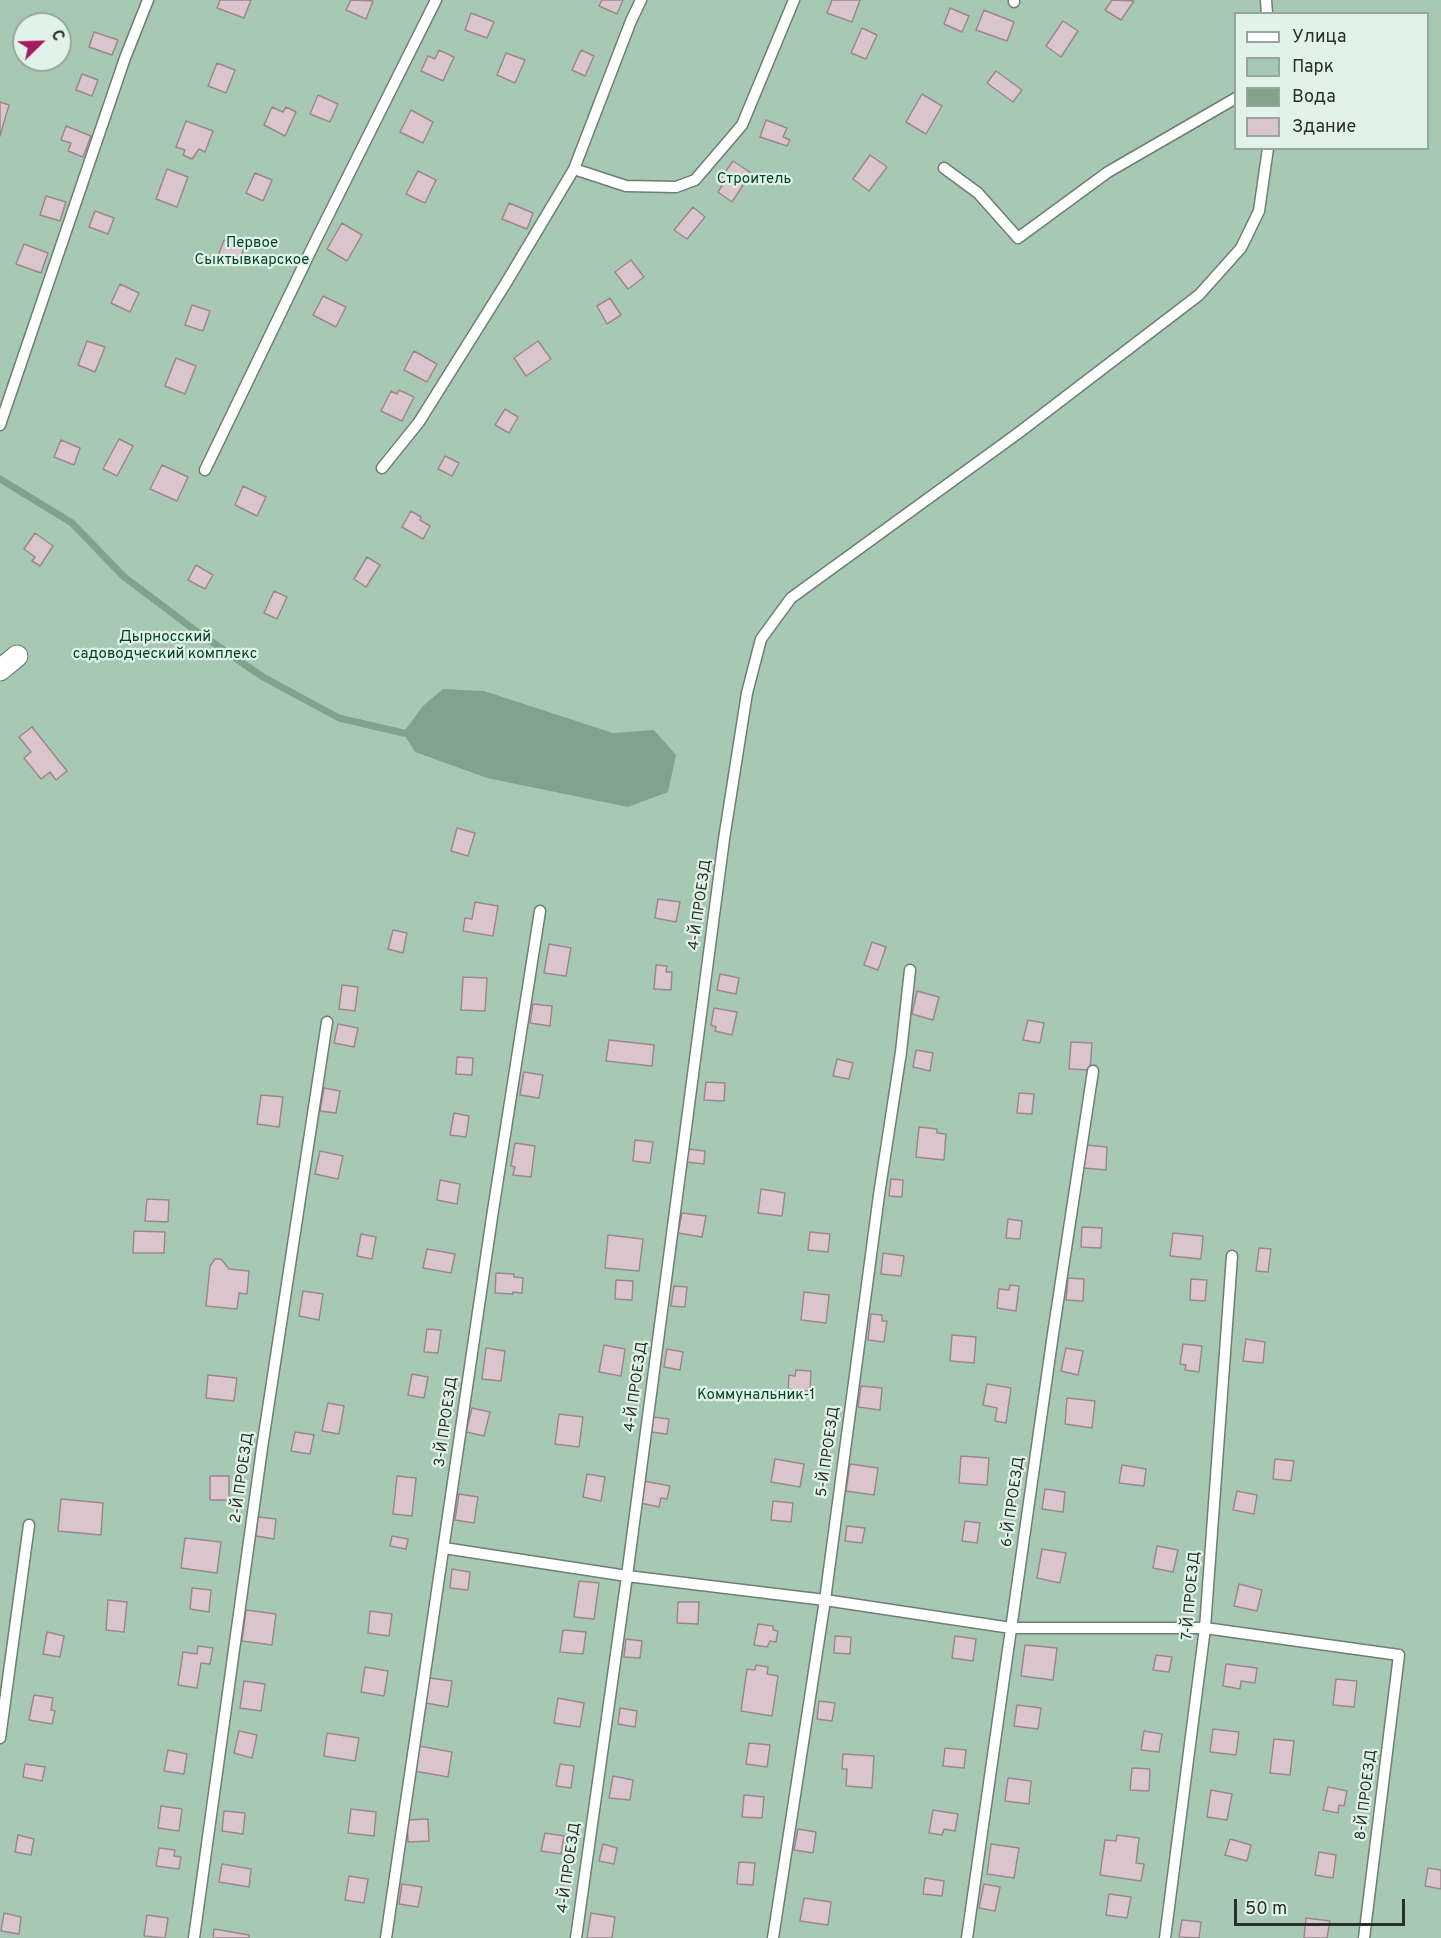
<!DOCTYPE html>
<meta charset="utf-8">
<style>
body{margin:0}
#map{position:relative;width:1441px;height:1938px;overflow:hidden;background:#d4e6db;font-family:Overpass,sans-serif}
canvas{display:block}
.legend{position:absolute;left:1234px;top:12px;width:195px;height:138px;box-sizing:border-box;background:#e1f3e8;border:2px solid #97a59d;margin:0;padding:8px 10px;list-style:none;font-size:18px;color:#29302c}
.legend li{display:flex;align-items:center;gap:12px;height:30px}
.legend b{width:30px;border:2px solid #97a59d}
.north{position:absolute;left:12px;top:12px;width:60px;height:60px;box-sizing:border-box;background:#e1f3e8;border:2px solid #97a59d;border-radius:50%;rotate:67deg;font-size:16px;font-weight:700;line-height:24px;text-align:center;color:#29302c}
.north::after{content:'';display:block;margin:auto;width:21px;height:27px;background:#a51a60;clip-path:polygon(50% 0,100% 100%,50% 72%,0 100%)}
.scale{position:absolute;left:1234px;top:1899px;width:171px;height:27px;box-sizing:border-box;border:3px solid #29302c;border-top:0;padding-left:8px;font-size:18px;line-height:21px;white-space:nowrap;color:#29302c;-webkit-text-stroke:4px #e1f3e8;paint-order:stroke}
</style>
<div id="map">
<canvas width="1441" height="1938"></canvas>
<ul class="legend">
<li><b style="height:8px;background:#fff"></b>Улица</li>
<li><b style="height:16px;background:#a7c9b4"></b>Парк</li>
<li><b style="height:16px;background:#81a38d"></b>Вода</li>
<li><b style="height:16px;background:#dac5cc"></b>Здание</li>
</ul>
<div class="north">С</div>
<div class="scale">50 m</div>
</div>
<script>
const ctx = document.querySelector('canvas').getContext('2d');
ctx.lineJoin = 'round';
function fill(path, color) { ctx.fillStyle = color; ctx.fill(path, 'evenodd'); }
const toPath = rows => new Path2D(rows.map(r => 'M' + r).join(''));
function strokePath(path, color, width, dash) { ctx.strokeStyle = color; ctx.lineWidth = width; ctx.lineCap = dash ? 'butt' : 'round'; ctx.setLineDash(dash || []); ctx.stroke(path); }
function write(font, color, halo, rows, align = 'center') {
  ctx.font = font + ' Overpass,sans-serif'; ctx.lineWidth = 4.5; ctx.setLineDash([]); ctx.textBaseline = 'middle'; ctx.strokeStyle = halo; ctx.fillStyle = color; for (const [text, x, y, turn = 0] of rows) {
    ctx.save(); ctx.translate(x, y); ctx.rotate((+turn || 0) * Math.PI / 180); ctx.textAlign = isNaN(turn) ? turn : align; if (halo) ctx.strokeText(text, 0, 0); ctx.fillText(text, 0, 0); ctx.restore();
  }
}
const green = toPath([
 [0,0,1441,0,1441,1938,0,1938],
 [1236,14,1428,14,1428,148,1236,148],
 [24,24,60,24,60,60,24,60]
]);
const water = toPath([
 [443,689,484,691,613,733,654,730,676,755,668,792,628,807,487,778,415,752,403,733,423,706]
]);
const stream = toPath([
 [0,479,72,523,123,576,196,631,263,677,339,718,403,733,410,733]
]);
const building = toPath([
 [220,0,251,0,244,18,217,8,220,0],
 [351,0,373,1,366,19,346,10,351,0],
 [602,0,623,0,617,14,599,6,602,0],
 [832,0,860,0,852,22,827,13,832,0],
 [1112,0,1134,1,1121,20,1105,10,1112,0],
 [950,8,969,16,962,32,944,24,950,8],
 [984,10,1014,22,1007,41,976,30,984,10],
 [471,13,494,22,487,38,465,30,471,13],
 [1063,21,1078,31,1061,57,1046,46,1063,21],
 [862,28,877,35,866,59,851,53,862,28],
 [94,32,118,40,112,55,89,47,94,32],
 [439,50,454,57,443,81,421,71,428,56,435,59,439,50],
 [581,50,594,56,585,76,572,70,581,50],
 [506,53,525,60,515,83,497,75,506,53],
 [217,63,235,70,226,93,208,86,217,63],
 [996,71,1022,90,1013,102,987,83,996,71],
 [82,74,98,80,92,96,76,90,82,74],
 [922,94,942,106,926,134,906,122,922,94],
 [318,95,338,104,330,122,310,114,318,95],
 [0,102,9,105,0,136,0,102],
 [272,107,283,112,286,107,296,112,285,136,264,125,272,107],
 [411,110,433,122,423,143,400,132,411,110],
 [766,120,787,128,783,137,790,140,787,146,760,137,766,120],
 [186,121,213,131,205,152,199,149,192,159,183,155,185,150,176,147,186,121],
 [66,126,91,136,83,157,68,151,71,143,61,140,66,126],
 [870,155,887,167,869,191,853,179,870,155],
 [733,161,751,173,732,202,718,192,723,184,719,181,733,161],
 [167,169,188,177,177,207,156,199,167,169],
 [418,171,436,180,425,203,406,194,418,171],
 [255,173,272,180,263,201,246,193,255,173],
 [46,196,66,202,60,221,40,215,46,196],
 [509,203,533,213,527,229,502,219,509,203],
 [693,207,705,217,687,239,674,230,693,207],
 [95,211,114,218,108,234,89,227,95,211],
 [342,223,362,235,347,261,327,249,342,223],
 [224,240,244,247,239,263,218,256,224,240],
 [24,244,48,253,41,273,16,264,24,244],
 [631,260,644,277,628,289,615,272,631,260],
 [120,284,139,293,130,312,111,303,120,284],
 [323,296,346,307,336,327,313,315,323,296],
 [610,298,621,315,607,324,597,306,610,298],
 [192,305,210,311,203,331,185,325,192,305],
 [87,341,105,347,95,372,78,365,87,341],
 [538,341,551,359,526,376,514,358,538,341],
 [414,351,437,364,427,382,404,370,414,351],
 [176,358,196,366,185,394,165,386,176,358],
 [399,390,414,397,402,421,381,411,391,391,397,394,399,390],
 [505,409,518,417,509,433,495,425,505,409],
 [119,439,133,446,117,476,103,469,119,439],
 [61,440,80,448,74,465,54,457,61,440],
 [445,456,459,463,452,476,438,469,445,456],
 [162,465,188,477,177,501,150,489,162,465],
 [243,486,266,497,257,516,235,505,243,486],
 [411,511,421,517,420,520,430,526,423,539,402,527,411,511],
 [35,533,53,546,40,566,32,561,35,557,24,549,35,533],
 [367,557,380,565,366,587,354,579,367,557],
 [196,565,213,575,205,589,188,580,196,565],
 [274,591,287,597,277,619,264,613,274,591],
 [32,727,67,771,56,780,50,772,41,779,24,758,31,752,19,737,32,727],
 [457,828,475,833,468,856,451,851,457,828],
 [658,899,680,902,676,922,655,918,658,899],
 [475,902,498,906,493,936,463,931,465,918,472,919,475,902],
 [393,930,407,933,403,953,388,949,393,930],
 [872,942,886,947,878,970,864,965,872,942],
 [549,944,571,948,566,976,544,973,549,944],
 [656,965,667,966,666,972,672,972,671,990,654,989,656,965],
 [720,974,739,978,736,994,717,990,720,974],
 [463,977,487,978,485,1011,461,1010,463,977],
 [342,985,358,987,355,1011,339,1009,342,985],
 [917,991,939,997,933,1020,912,1014,917,991],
 [533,1004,552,1006,550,1026,530,1023,533,1004],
 [714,1008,737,1012,732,1035,715,1031,716,1027,711,1025,714,1008],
 [1028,1020,1044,1023,1040,1043,1023,1040,1028,1020],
 [338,1024,358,1028,354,1047,334,1043,338,1024],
 [609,1040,654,1045,652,1066,606,1061,609,1040],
 [1071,1042,1092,1043,1090,1070,1069,1069,1071,1042],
 [916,1050,933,1053,930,1071,913,1067,916,1050],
 [457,1057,473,1058,472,1075,456,1074,457,1057],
 [837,1059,853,1063,849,1079,833,1076,837,1059],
 [524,1072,543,1075,539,1098,520,1095,524,1072],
 [706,1082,725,1083,724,1101,704,1100,706,1082],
 [324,1088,340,1091,336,1113,320,1111,324,1088],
 [1019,1093,1034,1094,1032,1114,1017,1113,1019,1093],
 [261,1095,283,1097,279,1127,257,1124,261,1095],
 [454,1113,469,1116,466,1137,450,1135,454,1113],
 [919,1127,937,1129,937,1133,946,1134,944,1160,916,1157,919,1127],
 [635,1140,653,1142,650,1163,633,1161,635,1140],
 [515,1143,535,1146,531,1177,513,1175,515,1167,511,1166,515,1143],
 [1086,1145,1107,1147,1106,1170,1084,1168,1086,1145],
 [688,1149,705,1151,704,1164,687,1162,688,1149],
 [320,1151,343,1156,338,1179,315,1174,320,1151],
 [891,1179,903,1180,902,1197,889,1196,891,1179],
 [440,1180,460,1184,457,1204,437,1200,440,1180],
 [761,1189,785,1193,782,1216,758,1213,761,1189],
 [147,1199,169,1200,168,1222,145,1221,147,1199],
 [682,1213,706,1216,702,1237,678,1233,682,1213],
 [1008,1219,1022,1221,1020,1239,1006,1238,1008,1219],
 [1082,1227,1102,1228,1101,1248,1081,1247,1082,1227],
 [134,1231,165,1232,164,1253,133,1253,134,1231],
 [810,1232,830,1234,828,1252,808,1250,810,1232],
 [1173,1233,1203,1236,1201,1259,1170,1256,1173,1233],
 [361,1234,376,1237,372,1259,357,1256,361,1234],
 [608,1235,643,1239,639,1271,605,1268,608,1235],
 [1259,1248,1271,1249,1268,1272,1256,1271,1259,1248],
 [427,1249,455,1254,451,1273,423,1268,427,1249],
 [883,1253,904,1256,901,1276,881,1274,883,1253],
 [215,1259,221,1259,229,1269,249,1271,247,1294,239,1293,237,1309,206,1306,210,1266,215,1259],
 [496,1273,514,1274,514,1277,523,1278,522,1293,513,1292,513,1294,495,1293,496,1273],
 [1068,1278,1084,1279,1083,1301,1066,1300,1068,1278],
 [1191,1279,1207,1280,1205,1301,1190,1300,1191,1279],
 [616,1280,633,1281,632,1300,615,1299,616,1280],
 [1010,1285,1019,1286,1016,1311,997,1308,999,1289,1009,1290,1010,1285],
 [674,1286,687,1287,685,1307,671,1306,674,1286],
 [303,1291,323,1294,319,1320,299,1316,303,1291],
 [804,1292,829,1295,826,1323,801,1320,804,1292],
 [871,1314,882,1315,882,1321,887,1321,884,1342,868,1340,871,1314],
 [427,1329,441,1330,438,1353,424,1352,427,1329],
 [952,1335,976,1337,974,1363,950,1361,952,1335],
 [1246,1339,1265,1342,1263,1363,1243,1361,1246,1339],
 [1183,1344,1202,1346,1199,1372,1185,1370,1186,1365,1180,1364,1183,1344],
 [604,1345,625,1349,621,1376,599,1372,604,1345],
 [486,1348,505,1351,501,1381,482,1379,486,1348],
 [1066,1348,1083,1351,1078,1375,1061,1371,1066,1348],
 [667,1349,683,1352,680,1370,664,1367,667,1349],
 [796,1370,811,1371,810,1391,788,1389,789,1375,795,1376,796,1370],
 [412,1374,428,1377,424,1398,408,1395,412,1374],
 [208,1375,237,1378,234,1401,206,1398,208,1375],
 [987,1384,1011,1388,1006,1423,995,1421,997,1408,983,1405,987,1384],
 [861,1386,882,1388,880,1410,858,1407,861,1386],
 [1067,1398,1095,1401,1092,1428,1065,1424,1067,1398],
 [328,1403,344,1406,339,1434,322,1431,328,1403],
 [472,1408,490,1412,484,1436,466,1432,472,1408],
 [559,1414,583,1417,579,1447,555,1444,559,1414],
 [653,1417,669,1419,667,1434,651,1432,653,1417],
 [295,1432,314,1435,310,1454,291,1451,295,1432],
 [961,1456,989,1458,987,1485,959,1483,961,1456],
 [775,1459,804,1464,800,1487,771,1482,775,1459],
 [1275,1459,1294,1461,1291,1481,1273,1479,1275,1459],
 [850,1464,878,1468,874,1495,846,1491,850,1464],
 [1122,1465,1146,1469,1144,1486,1119,1483,1122,1465],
 [587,1474,605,1477,601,1501,583,1497,587,1474],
 [210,1476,229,1476,229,1500,210,1500,210,1476],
 [397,1476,416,1478,412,1516,393,1514,397,1476],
 [644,1481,670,1486,667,1499,661,1498,659,1507,640,1503,644,1481],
 [1045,1489,1065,1492,1063,1512,1042,1509,1045,1489],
 [1237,1491,1257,1495,1254,1514,1233,1510,1237,1491],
 [459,1494,478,1497,474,1523,455,1520,459,1494],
 [61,1499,103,1503,101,1535,58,1531,61,1499],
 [773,1501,793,1503,791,1522,771,1520,773,1501],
 [258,1517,276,1519,274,1539,256,1536,258,1517],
 [965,1521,980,1523,977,1543,962,1541,965,1521],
 [847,1526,865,1528,862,1543,845,1541,847,1526],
 [392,1536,408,1539,406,1549,390,1546,392,1536],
 [185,1538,221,1542,217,1573,181,1568,185,1538],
 [1157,1546,1178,1550,1173,1572,1153,1568,1157,1546],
 [1042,1549,1066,1553,1060,1583,1037,1578,1042,1549],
 [452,1569,470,1572,468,1590,450,1588,452,1569],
 [579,1581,599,1583,594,1619,574,1617,579,1581],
 [1239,1584,1262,1590,1257,1611,1234,1606,1239,1584],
 [192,1588,211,1590,209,1612,190,1609,192,1588],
 [108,1600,127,1602,124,1632,106,1630,108,1600],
 [678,1602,699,1602,698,1624,677,1623,678,1602],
 [246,1610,276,1614,272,1645,242,1641,246,1610],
 [370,1611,392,1614,389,1636,368,1633,370,1611],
 [758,1624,773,1626,773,1630,778,1631,776,1642,770,1641,767,1647,754,1645,758,1624],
 [563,1630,586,1632,583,1654,560,1652,563,1630],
 [47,1632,64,1636,60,1657,43,1654,47,1632],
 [835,1636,851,1637,850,1654,834,1653,835,1636],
 [955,1636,976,1639,973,1661,952,1658,955,1636],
 [626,1639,642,1641,640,1658,624,1657,626,1639],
 [1025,1645,1057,1648,1053,1680,1021,1676,1025,1645],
 [198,1646,213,1648,210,1664,201,1663,197,1688,178,1685,183,1652,197,1654,198,1646],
 [1156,1655,1172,1657,1169,1672,1153,1670,1156,1655],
 [1226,1664,1257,1668,1255,1683,1241,1681,1240,1689,1223,1686,1226,1664],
 [756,1665,768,1667,767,1674,778,1676,772,1716,741,1711,747,1669,755,1670,756,1665],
 [365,1667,388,1671,384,1696,361,1692,365,1667],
 [429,1678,452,1681,448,1707,426,1703,429,1678],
 [1336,1679,1357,1681,1354,1707,1333,1705,1336,1679],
 [244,1681,265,1684,261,1711,240,1708,244,1681],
 [34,1695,53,1698,51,1710,55,1711,52,1724,29,1720,34,1695],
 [558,1698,584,1703,580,1727,554,1723,558,1698],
 [819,1701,835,1703,832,1721,817,1719,819,1701],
 [1017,1705,1041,1708,1038,1729,1014,1726,1017,1705],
 [620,1708,637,1711,635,1727,618,1724,620,1708],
 [1213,1729,1239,1732,1236,1755,1210,1752,1213,1729],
 [239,1731,257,1735,252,1758,234,1753,239,1731],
 [1144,1731,1162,1734,1159,1752,1141,1750,1144,1731],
 [327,1733,359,1738,355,1761,324,1756,327,1733],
 [1274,1739,1294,1741,1290,1775,1270,1773,1274,1739],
 [749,1743,770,1745,767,1767,746,1764,749,1743],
 [419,1746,452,1752,448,1777,414,1771,419,1746],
 [945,1748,966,1750,964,1768,943,1766,945,1748],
 [168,1750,187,1754,184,1774,164,1771,168,1750],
 [843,1754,874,1756,872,1788,846,1786,847,1769,842,1769,843,1754],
 [25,1764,45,1767,42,1781,23,1777,25,1764],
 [560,1764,574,1766,571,1788,556,1786,560,1764],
 [1132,1768,1150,1769,1149,1791,1130,1790,1132,1768],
 [613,1776,633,1780,630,1800,609,1798,613,1776],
 [1008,1778,1031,1781,1029,1804,1005,1801,1008,1778],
 [1328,1787,1347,1791,1344,1806,1339,1805,1338,1813,1323,1810,1328,1787],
 [1211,1790,1232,1794,1227,1820,1207,1817,1211,1790],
 [744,1795,764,1797,762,1818,742,1817,744,1795],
 [161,1806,182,1809,179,1831,158,1828,161,1806],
 [351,1809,376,1812,374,1836,348,1833,351,1809],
 [933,1810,958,1814,955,1831,944,1829,942,1835,929,1833,933,1810],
 [224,1811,245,1813,243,1834,222,1831,224,1811],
 [428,1819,429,1841,408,1842,407,1820,428,1819],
 [798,1829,816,1832,813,1853,794,1850,798,1829],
 [545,1833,564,1836,561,1854,541,1851,545,1833],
 [18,1835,34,1839,31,1855,15,1852,18,1835],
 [1117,1835,1139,1838,1136,1863,1144,1864,1141,1881,1100,1875,1105,1840,1116,1841,1117,1835],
 [1230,1839,1251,1845,1247,1861,1225,1855,1230,1839],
 [603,1844,617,1848,614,1864,599,1861,603,1844],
 [991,1844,1019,1848,1014,1878,987,1874,991,1844],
 [159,1848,175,1850,174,1856,181,1857,179,1869,156,1866,159,1848],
 [1319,1852,1336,1855,1333,1878,1315,1875,1319,1852],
 [739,1862,755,1863,753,1885,737,1884,739,1862],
 [222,1864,251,1869,249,1887,219,1882,222,1864],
 [1428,1868,1441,1870,1441,1889,1425,1886,1428,1868],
 [349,1876,368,1879,364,1903,345,1900,349,1876],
 [925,1878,944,1881,942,1896,923,1894,925,1878],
 [402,1884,422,1887,418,1907,399,1904,402,1884],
 [984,1884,1000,1887,995,1911,979,1908,984,1884],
 [1109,1894,1131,1897,1127,1918,1106,1915,1109,1894],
 [804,1898,831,1902,828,1925,800,1921,804,1898],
 [4,1913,21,1917,19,1934,1,1931,4,1913],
 [591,1913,615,1917,612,1938,587,1938,591,1913],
 [147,1915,168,1918,165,1938,144,1936,147,1915],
 [1306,1918,1330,1921,1327,1938,1304,1938,1306,1918],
 [1182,1920,1201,1922,1199,1938,1179,1937,1182,1920],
 [214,1929,249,1935,249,1938,213,1938,214,1929]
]);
const service = toPath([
 [1266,0,1267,14],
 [1014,2,1014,0],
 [944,168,978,193,1018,238,1108,172,1236,98],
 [574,169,626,186,676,187,695,180,742,125,794,0],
 [0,425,125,58,148,0],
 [382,468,419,422,506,283,574,169,631,21,641,0],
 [205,470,314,244,436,0],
 [444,1548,627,1576,825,1600,1011,1628,1205,1628,1399,1655,1364,1938],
 [0,1738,29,1525],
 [194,1938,262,1448,327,1022],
 [386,1938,492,1217,540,911],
 [576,1938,627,1576,724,839,747,693,761,639,791,598,1017,434,1199,295,1241,248,1259,211,1268,148],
 [773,1938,825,1600,879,1195,901,1052,910,970],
 [967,1938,1053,1334,1093,1071],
 [1165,1938,1205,1628,1232,1256]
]);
const minor = toPath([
 [0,670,17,656]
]);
const parkNames = [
 ["Строитель",754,180],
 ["Первое",252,244],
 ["Сыктывкарское",252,261],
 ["Дырносский",165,638],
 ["садоводческий комплекс",165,655],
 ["Коммунальник-1",756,1396]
];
const streetNames = [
 ["4-Й ПРОЕЗД",701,905,-82],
 ["4-Й ПРОЕЗД",637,1387,-82],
 ["3-Й ПРОЕЗД",447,1422,-82],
 ["5-Й ПРОЕЗД",829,1452,-82],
 ["2-Й ПРОЕЗД",243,1478,-82],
 ["6-Й ПРОЕЗД",1014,1502,-82],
 ["7-Й ПРОЕЗД",1192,1596,-85],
 ["8-Й ПРОЕЗД",1367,1795,-83],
 ["4-Й ПРОЕЗД",570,1868,-82]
];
fill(green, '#a7c9b4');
fill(water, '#81a38d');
strokePath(stream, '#81a38d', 7);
fill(building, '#dac5cc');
strokePath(building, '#9b888e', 1.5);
strokePath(service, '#6e7e74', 13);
strokePath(minor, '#6e7e74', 23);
strokePath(service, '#fff', 10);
strokePath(minor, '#fff', 21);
write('15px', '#044529', '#e1f3e8', parkNames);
write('15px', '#29302c', '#e1f3e8', streetNames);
</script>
